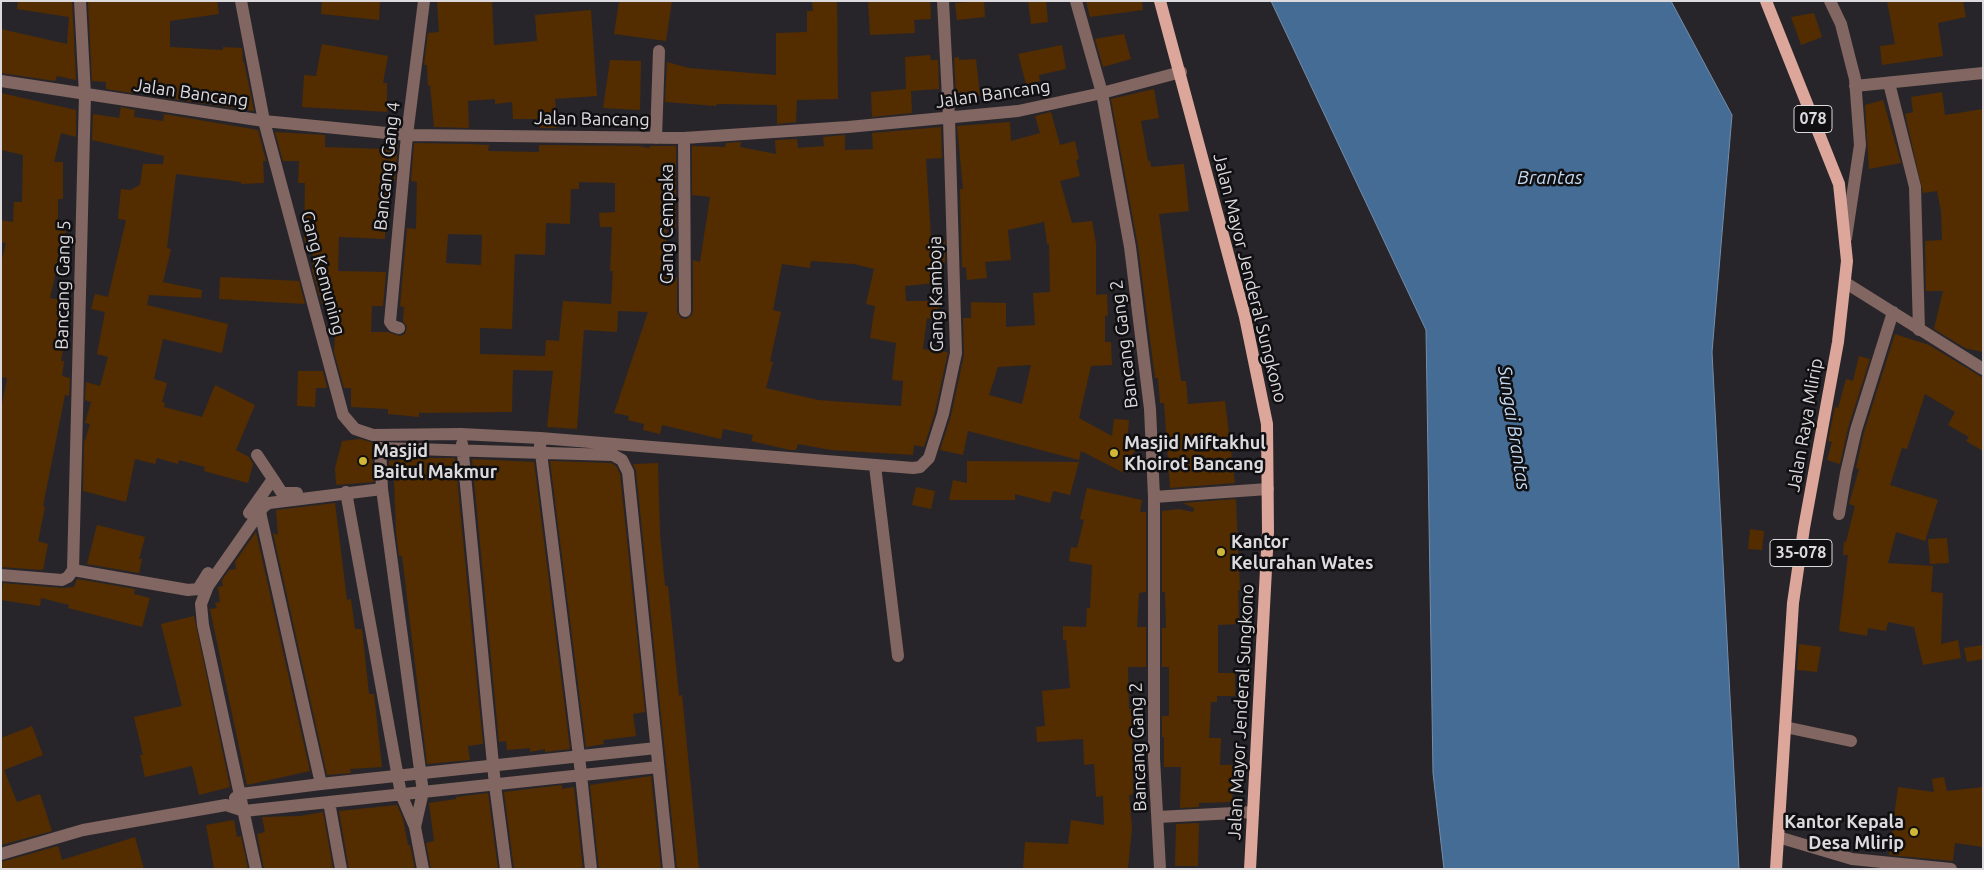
<!DOCTYPE html>
<style>
body{margin:0}
#map{position:relative;width:1984px;height:870px;overflow:hidden;background:#28252a;font-family:Ubuntu,sans-serif}
canvas{display:block}
.frame{position:absolute;inset:0;border:2px solid #dddade;pointer-events:none}
</style>
<div id="map">
<canvas width="1984" height="870"></canvas>
<div class="frame"></div>
</div>
<script>
const ctx = document.querySelector('canvas').getContext('2d');
ctx.lineJoin = 'round';
function fill(path, color) { ctx.fillStyle = color; ctx.fill(path, 'evenodd'); }
const toPath = rows => new Path2D(rows.map(r => 'M' + r).join(''));
function strokePath(path, color, width, dash) { ctx.strokeStyle = color; ctx.lineWidth = width; ctx.lineCap = dash ? 'butt' : 'round'; ctx.setLineDash(dash || []); ctx.stroke(path); }
function write(font, color, halo, rows, align = 'center') {
  ctx.font = font + ' Ubuntu,sans-serif'; ctx.lineWidth = 5; ctx.setLineDash([]); ctx.textBaseline = 'middle'; ctx.strokeStyle = halo; ctx.fillStyle = color; for (const [text, x, y, turn = 0] of rows) {
    ctx.save(); ctx.translate(x, y); ctx.rotate((+turn || 0) * Math.PI / 180); ctx.textAlign = isNaN(turn) ? turn : align; if (halo) ctx.strokeText(text, 0, 0); ctx.fillText(text, 0, 0); ctx.restore();
  }
}
const water = toPath([
 [1271,1,1671,1,1732,115,1712,352,1739,869,1444,869,1433,773,1426,330,1271,1]
]);
const building = toPath([
 [18,1,72,1,76,80,57,76,55,81,1,73,1,29,67,44,69,17,17,9],
 [88,1,217,1,219,14,170,21,170,47,223,50,223,47,242,48,243,62,244,62,254,111,167,98,167,93,138,91,138,94,106,89,106,82,92,81],
 [322,1,380,1,379,20,321,14],
 [437,1,492,1,494,45,537,41,535,15,591,10,597,96,555,99,557,128,540,128,540,119,513,119,512,102,495,104,495,99,468,101,469,128,434,127,430,85,428,86,427,65,424,65,428,33,439,32],
 [619,1,672,1,666,41,614,34],
 [812,1,837,1,838,99,797,100,796,122,777,124,777,105,717,104,716,106,665,102,667,62,689,68,776,75,776,33,807,32,807,11,813,11],
 [868,1,930,1,931,19,914,20,915,33,870,35],
 [984,1,985,17,957,20,955,3],
 [1028,1,1046,1,1048,22,1031,24],
 [1086,1,1142,1,1143,10,1090,17],
 [1887,1,1963,1,1966,17,1938,23,1943,56,1882,65,1880,46,1895,44],
 [1814,13,1822,37,1801,45,1791,17],
 [1124,34,1131,59,1103,67,1095,39],
 [322,44,388,56,383,83,387,83,387,112,302,107,304,75,316,76],
 [1062,45,1066,69,1039,75,1040,81,1026,84,1018,54],
 [930,55,931,60,938,60,939,89,911,91,912,113,872,117,871,92,906,89,905,57],
 [959,57,959,60,976,59,980,96,965,98,964,92,956,93,954,58],
 [610,60,641,61,640,110,603,108],
 [1154,89,1159,118,1141,121,1148,161,1150,161,1151,167,1184,164,1189,211,1159,214,1181,381,1186,381,1188,404,1225,401,1235,483,1170,488,1164,403,1160,403,1158,378,1155,378,1138,246,1111,99],
 [1942,92,1945,115,1983,109,1983,352,1965,348,1934,329,1943,291,1926,291,1925,241,1942,240,1941,211,1937,191,1923,193,1905,114,1913,112,1911,97],
 [1,93,76,110,76,137,61,133,54,162,63,162,63,199,58,199,58,230,66,231,59,268,57,267,50,298,62,300,60,314,69,315,61,361,64,361,62,376,70,378,69,396,65,395,43,506,45,507,38,541,48,544,43,570,1,567,1,409,7,378,1,377,1,263,6,243,1,242,1,220,13,222,14,202,22,202,23,155,1,150],
 [1883,100,1901,163,1869,169,1865,105],
 [121,107,135,110,134,117,163,121,164,114,258,130,266,161,263,161,264,183,241,184,241,182,176,174,167,248,171,249,163,282,202,290,201,298,149,295,147,305,228,324,222,353,163,339,154,379,167,383,162,402,165,403,164,407,202,417,215,385,255,405,236,450,249,457,253,464,248,483,204,471,205,467,179,460,178,464,157,458,155,464,135,459,126,502,83,491,84,443,90,424,85,423,91,402,85,400,86,382,100,386,108,357,97,354,105,312,91,309,95,294,108,297,126,220,118,219,121,189,130,190,140,185,143,164,163,164,164,156,92,140,93,114,119,118],
 [1051,112,1060,145,1075,141,1079,159,1076,160,1080,176,1060,181,1072,223,1092,221,1096,243,1096,295,1107,294,1108,315,1105,316,1105,342,1111,342,1112,365,1091,366,1079,418,1112,436,1114,419,1129,420,1127,444,1136,448,1124,473,1081,451,1079,460,968,431,963,455,940,450,951,416,964,355,963,318,971,318,971,302,1006,303,1006,327,1035,325,1033,293,1050,292,1049,244,1047,244,1044,222,1008,230,1011,260,985,262,987,278,967,280,966,268,962,267,960,189,963,189,957,126,1010,122,1011,141,1040,133,1035,116],
 [1031,365,1022,404,989,395,998,367],
 [941,127,942,158,926,159,931,238,945,241,945,263,941,262,936,283,905,286,906,301,932,301,931,305,939,307,936,320,927,318,923,349,948,352,935,412,924,447,914,445,913,455,831,450,798,444,796,450,790,450,751,441,753,435,723,429,721,439,662,425,660,434,643,430,644,424,628,420,629,416,614,413,648,312,618,311,617,332,584,330,577,429,547,427,553,371,513,370,512,412,419,413,419,417,388,414,388,409,351,407,351,388,344,388,334,352,335,337,330,337,329,332,330,305,322,304,312,269,313,246,306,245,304,238,305,183,298,183,299,161,283,161,275,132,325,135,325,147,382,149,383,143,398,143,395,181,387,181,385,239,339,237,338,271,386,272,383,306,372,306,371,332,388,332,400,336,405,334,407,327,403,321,404,307,400,306,407,228,416,229,417,182,411,181,414,143,469,144,489,145,488,151,539,152,539,145,639,146,649,148,650,146,676,146,676,228,667,228,664,277,677,277,677,312,681,318,686,319,692,315,693,311,693,260,700,262,710,197,692,195,692,146,725,147,726,143,741,142,740,147,776,154,775,140,797,139,798,148,824,146,823,137,845,135,845,150,873,149,872,133],
 [579,182,615,183,615,212,599,213,600,227,612,227,610,271,613,271,611,304,563,301,559,341,546,340,545,356,480,354,480,328,512,329,515,254,545,255,546,223,570,224,571,189,579,189],
 [448,234,482,235,481,265,446,263],
 [811,261,854,264,874,269,866,304,875,306,870,338,896,343,892,380,903,381,901,406,818,400,766,388,773,362,770,361,781,312,773,310,782,264,810,268],
 [220,277,299,281,305,304,219,299],
 [1895,334,1929,345,1983,378,1983,451,1966,441,1969,437,1948,425,1955,412,1925,394,1907,449,1902,448,1890,485,1938,500,1925,541,1896,532,1888,563,1933,566,1931,592,1943,593,1941,644,1958,640,1961,658,1923,665,1914,627,1888,622,1886,631,1868,628,1867,636,1839,631,1848,555,1843,555,1844,541,1846,542,1855,506,1849,504,1859,469,1856,468,1864,432],
 [1859,356,1870,359,1848,428,1840,464,1827,460,1832,442,1828,441,1835,407,1838,408,1846,379,1853,381],
 [298,371,323,371,327,388,316,388,315,407,297,406],
 [360,439,374,443,372,448,374,482,336,485,335,468,342,441],
 [423,458,455,458,483,744,468,746,470,760,427,764,402,556,399,556,396,531,394,480,390,480,389,461],
 [472,459,534,462,570,749,545,752,545,749,530,752,530,748,507,750,506,741,499,742],
 [550,461,611,463,616,466,620,474,645,712,633,714,636,736,603,740,604,744,586,747],
 [967,461,1079,462,1070,495,1053,491,1050,503,1015,494,1015,500,949,500,953,480,967,483],
 [658,463,660,534,665,586,668,586,679,696,682,695,699,869,677,869,636,471,633,464],
 [916,487,935,491,931,509,912,505],
 [1087,488,1142,500,1140,512,1146,512,1146,592,1139,593,1137,627,1146,627,1146,667,1128,667,1129,709,1139,708,1140,722,1132,723,1133,794,1129,795,1132,828,1128,868,1023,869,1025,842,1068,844,1071,820,1104,825,1103,796,1096,797,1094,764,1084,765,1083,739,1037,742,1036,727,1045,726,1042,691,1070,688,1066,640,1063,640,1063,626,1086,627,1087,608,1090,608,1092,565,1069,561,1071,547,1077,548,1084,520,1080,519],
 [1236,499,1240,590,1238,590,1239,624,1218,625,1218,673,1235,673,1235,696,1217,696,1217,702,1211,702,1209,738,1221,738,1220,765,1238,765,1238,784,1233,784,1232,802,1199,803,1199,807,1180,808,1181,767,1164,767,1164,737,1162,737,1162,716,1169,716,1169,667,1162,667,1162,628,1166,628,1166,624,1165,592,1162,592,1162,511,1179,509,1193,512,1194,508,1183,503],
 [335,503,347,600,351,599,355,629,362,629,369,694,374,694,382,767,350,769,351,773,327,775,273,533,278,535,276,510],
 [97,525,145,537,139,559,142,559,139,573,87,564],
 [1750,529,1764,531,1762,550,1748,549],
 [256,532,310,771,247,785,210,609,217,608,215,603,220,602,218,587,223,586,222,580,229,570,236,569,235,562],
 [1947,538,1949,563,1930,564,1928,539],
 [77,579,135,589,134,594,150,598,142,627,68,608,69,605,41,598,40,606,1,600,3,583,62,588,74,587],
 [194,616,230,787,199,795,192,766,145,777,140,755,143,755,134,717,182,706,161,624],
 [1799,644,1821,647,1817,672,1797,670],
 [1983,645,1983,659,1967,662,1964,648],
 [32,726,43,755,4,770,17,802,40,794,52,831,1,845,1,738],
 [651,776,661,869,599,869,590,785],
 [1944,777,1947,791,1983,787,1983,847,1955,843,1953,861,1889,855,1898,787,1934,792,1932,779],
 [562,785,562,789,574,787,583,869,514,869,504,792],
 [488,793,498,869,431,869,426,843,434,841,429,803,456,799,456,797],
 [397,805,403,819,408,845,410,845,415,869,349,869,339,811],
 [323,812,333,869,264,869,257,834,265,832,262,817,300,816],
 [234,820,237,837,241,836,248,869,214,869,206,825],
 [1199,823,1198,866,1175,866,1176,824],
 [135,837,144,869,1,869,1,862,58,846,62,860]
]);
const minor = toPath([
 [241,1,264,121,343,415,355,429,373,435,461,434,540,438,913,468,920,467,929,458,943,414,956,353,949,118,943,1],
 [1076,1,1102,93,1130,247,1150,409,1154,497,1154,758,1160,869],
 [1830,1,1841,24,1855,79,1860,145,1846,238],
 [1,81,264,121,407,135,684,138,848,127,1018,111,1102,93,1181,72],
 [1889,83,1915,187,1919,330],
 [1855,86,1983,73],
 [656,138,659,51],
 [684,138,685,311],
 [1846,283,1983,369],
 [399,328,393,326,390,322,407,135,424,1],
 [462,444,495,785,506,869],
 [540,445,579,756,591,869],
 [257,455,273,479],
 [875,466,898,656],
 [346,492,401,794,415,827,423,869],
 [1154,497,1268,489],
 [260,512,321,784],
 [249,513,273,479,282,493,297,493],
 [1839,514,1846,473,1856,430,1893,312],
 [73,570,85,95,80,1],
 [73,570,188,590,198,589,208,573],
 [1,575,62,580,68,577,73,570],
 [1785,727,1851,741],
 [235,798,241,794,321,784,656,748],
 [329,802,341,869],
 [1158,817,1253,812],
 [415,827,423,792,382,489,380,448,613,455,622,460,628,472,669,869],
 [1778,837,1852,859,1951,869],
 [1,854,83,830,226,805,244,811,658,767],
 [256,869,203,625,201,604,208,586,264,506,269,503,382,489]
]);
const major = toPath([
 [1160,1,1245,317,1267,424,1268,532,1250,869],
 [1766,1,1839,184,1847,261,1838,342,1804,528,1793,603,1776,869]
]);
const markers = [
 [1114,453,5,"#d1b736"],
 [363,461,5,"#d1b736"],
 [1221,552,5,"#d1b736"],
 [1914,832,5,"#d1b736"]
];
const shields = [
 [1813,119,38],
 [1801,553,62]
];
const shieldNames = [
 ["078",1813,119],
 ["35-078",1801,553]
];
const streetNames = [
 ["Jalan Bancang",191,93,8],
 ["Jalan Bancang",993,94,-8],
 ["Jalan Bancang",592,119,1],
 ["Bancang Gang 4",387,166,-84],
 ["Gang Cempaka",667,224,-90],
 ["Gang Kemuning",323,273,75],
 ["Jalan Mayor Jenderal Sungkono",1250,278,76],
 ["Bancang Gang 5",63,285,-89],
 ["Gang Kamboja",936,294,-91],
 ["Bancang Gang 2",1124,344,-97],
 ["Jalan Raya Mlirip",1805,425,-80],
 ["Jalan Mayor Jenderal Sungkono",1241,712,-87],
 ["Bancang Gang 2",1138,747,-92]
];
const poiNames = [
 ["Masjid Miftakhul",1124,443],
 ["Khoirot Bancang",1124,464],
 ["Masjid",373,451],
 ["Baitul Makmur",373,472],
 ["Kantor",1231,542],
 ["Kelurahan Wates",1231,563],
 ["Kantor Kepala",1904,822,"right"],
 ["Desa Mlirip",1904,843,"right"]
];
const waterNames = [
 ["Brantas",1550,178],
 ["Sungai Brantas",1514,428,81]
];
fill(water, '#456c95');
strokePath(water, '#738dab', 1);
fill(building, '#532d00');
strokePath(minor, '#816661', 12);
strokePath(major, '#dca69a', 12);
for (const [x, y, r, color] of markers) { const dot = new Path2D(); dot.arc(x, y, r, 0, 2 * Math.PI); ctx.fillStyle = color; ctx.fill(dot); strokePath(dot, '#100f11', 2); }
for (const [x, y, w] of shields) { const box = new Path2D(); box.roundRect(x - w / 2, y - 13.5, w, 27, 4); ctx.fillStyle = '#100f11'; ctx.fill(box); strokePath(box, '#dddade', 1); }
write('bold 16px', '#dddade', null, shieldNames);
write('18px', '#dddade', '#100f11', streetNames);
write('bold 18px', '#dddade', '#100f11', poiNames, 'left');
write('italic 19px', '#c3daf4', '#100f11', waterNames);
</script>
